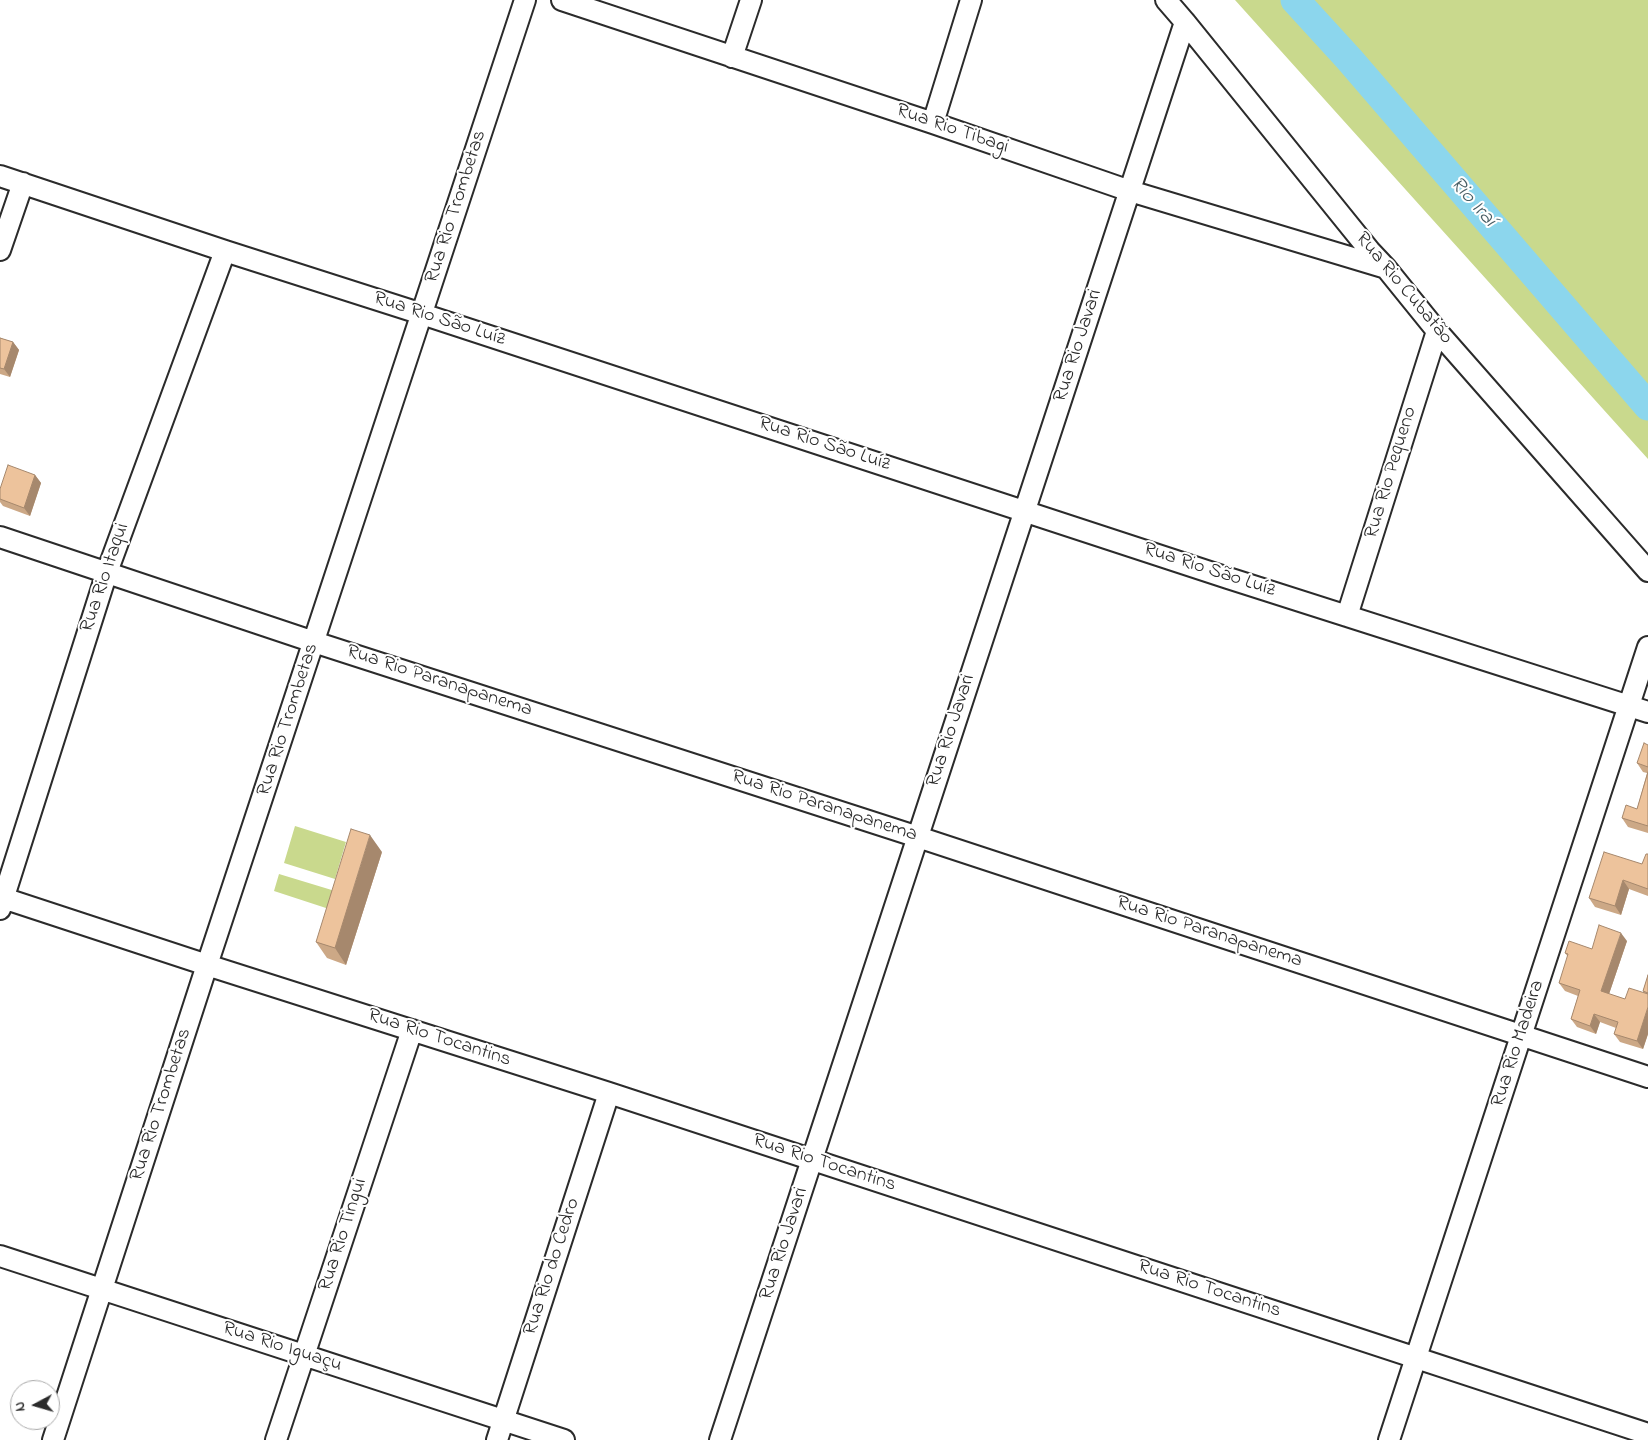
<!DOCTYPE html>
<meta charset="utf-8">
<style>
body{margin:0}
#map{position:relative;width:1648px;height:1440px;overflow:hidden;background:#fff;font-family:"Indie Flower",sans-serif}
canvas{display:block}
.north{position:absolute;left:10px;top:1380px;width:50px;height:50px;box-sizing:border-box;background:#fff;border:1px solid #aaa;border-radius:50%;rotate:264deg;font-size:14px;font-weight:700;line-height:20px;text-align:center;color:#2b2b2b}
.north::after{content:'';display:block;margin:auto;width:18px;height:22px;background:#2b2b2b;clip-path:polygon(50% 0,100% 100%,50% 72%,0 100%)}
</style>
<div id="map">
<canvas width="1648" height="1440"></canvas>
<div class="north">N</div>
</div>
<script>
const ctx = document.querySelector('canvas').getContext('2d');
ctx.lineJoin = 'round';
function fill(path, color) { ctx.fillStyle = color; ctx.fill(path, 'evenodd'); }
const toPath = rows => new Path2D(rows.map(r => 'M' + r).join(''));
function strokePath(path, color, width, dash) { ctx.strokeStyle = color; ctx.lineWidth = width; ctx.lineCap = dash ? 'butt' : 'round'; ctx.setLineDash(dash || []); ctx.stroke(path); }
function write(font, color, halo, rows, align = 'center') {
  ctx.font = font + ' "Indie Flower",sans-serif'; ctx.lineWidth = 4; ctx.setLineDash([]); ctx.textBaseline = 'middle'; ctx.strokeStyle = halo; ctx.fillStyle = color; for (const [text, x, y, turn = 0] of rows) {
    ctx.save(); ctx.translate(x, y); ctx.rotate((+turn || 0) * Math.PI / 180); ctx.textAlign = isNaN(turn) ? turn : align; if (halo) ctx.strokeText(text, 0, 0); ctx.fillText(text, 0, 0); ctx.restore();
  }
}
const green = toPath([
 [1235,0,1648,0,1648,459],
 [295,826,346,842,335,879,284,863],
 [279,874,335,891,329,909,274,891]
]);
const river = toPath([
 [1295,0,1349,59,1648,406]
]);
const street = toPath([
 [562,0,933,123,1130,191,1386,268],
 [1166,0,1185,22,1370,251,1386,268,1437,331,1648,571],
 [732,57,751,0],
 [933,123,971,0],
 [0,176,225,251,422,314,1228,578,1648,712],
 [0,250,23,183],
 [0,537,314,642,918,837,1648,1077],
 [1347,616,1437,331],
 [0,897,207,965,609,1093,1648,1434],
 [0,909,107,572,225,251],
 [0,1256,564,1440],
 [53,1440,207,965,525,0],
 [276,1440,412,1030],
 [497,1440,609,1093],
 [720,1440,1185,22],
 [1389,1440,1648,647]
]);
const wall = toPath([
 [0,338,13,342,19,350,10,377,0,374],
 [35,475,41,483,30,516,3,506,0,502,0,489],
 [1648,745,1648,833,1628,827,1622,818,1637,809,1647,773,1643,772,1637,763],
 [382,852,346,965,327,958,316,942],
 [1648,854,1648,896,1629,889,1621,915,1595,907,1589,898,1642,864],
 [1627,941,1609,994,1625,999,1644,993,1643,991,1648,975,1648,1034,1643,1049,1620,1042,1614,1034,1616,1028,1600,1022,1596,1034,1577,1027,1571,1019,1578,996,1565,991,1559,983,1568,957,1565,953,1592,949]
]);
const shadedWall = toPath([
 [13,342,19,350,10,377,4,369],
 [35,475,41,483,30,516,24,508],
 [370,835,382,852,346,965,335,948],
 [1623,880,1629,889,1621,915,1615,906],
 [1621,933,1627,941,1607,1000,1601,991],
 [1648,1007,1648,1034,1643,1049,1637,1041],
 [1594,1014,1600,1022,1596,1034,1590,1026]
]);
const building = toPath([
 [0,338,13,342,4,369,0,368,0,338],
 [8,465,35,475,24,508,0,499,0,489,8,465],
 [1644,743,1648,745,1648,767,1637,763,1644,743],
 [1648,772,1648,826,1622,818,1626,805,1637,809,1648,772],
 [351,829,370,835,335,948,316,942,351,829],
 [1604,852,1642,864,1646,854,1648,854,1648,889,1623,880,1615,906,1589,898,1604,852],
 [1599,925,1621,933,1601,991,1625,999,1629,988,1648,994,1648,1007,1637,1041,1614,1034,1618,1022,1594,1014,1590,1026,1571,1019,1580,990,1559,983,1568,954,1565,953,1569,941,1592,949,1599,925],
 [1648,975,1648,993,1643,991,1648,975]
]);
const streetNames = [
 ["Rua Rio Tibagi",952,130,19],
 ["Rua Rio Trombetas",457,207,-72],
 ["Rua Rio Cubatão",1403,289,50],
 ["Rua Rio São Luíz",439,320,18],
 ["Rua Rio Javari",1079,346,-72],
 ["Rua Rio São Luíz",824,445,18],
 ["Rua Rio Pequeno",1392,473,-73],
 ["Rua Rio São Luíz",1209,571,18],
 ["Rua Rio Itaqui",106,578,-71],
 ["Rua Rio Paranapanema",439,682,18],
 ["Rua Rio Trombetas",289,720,-72],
 ["Rua Rio Javari",952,731,-72],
 ["Rua Rio Paranapanema",824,807,18],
 ["Rua Rio Paranapanema",1209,933,18],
 ["Rua Rio Tocantins",439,1039,18],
 ["Rua Rio Madeira",1519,1044,-72],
 ["Rua Rio Trombetas",162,1105,-72],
 ["Rua Rio Tocantins",824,1164,18],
 ["Rua Rio Tingui",344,1235,-72],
 ["Rua Rio Javari",785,1244,-72],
 ["Rua Rio do Cedro",553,1267,-72],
 ["Rua Rio Tocantins",1209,1290,18],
 ["Rua Rio Iguaçu",282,1348,18]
];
const waterNames = [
 ["Rio Iraí",1472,203,49]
];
fill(green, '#c9d98d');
strokePath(river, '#8cd6ed', 29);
strokePath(street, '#2b2b2b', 24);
strokePath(street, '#fff', 20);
fill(wall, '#cca886');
fill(shadedWall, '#a6886d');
fill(building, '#edc39c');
strokePath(building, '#a6886d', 1);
write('20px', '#2b2b2b', '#fff', streetNames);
write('italic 21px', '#485e65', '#fff', waterNames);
</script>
